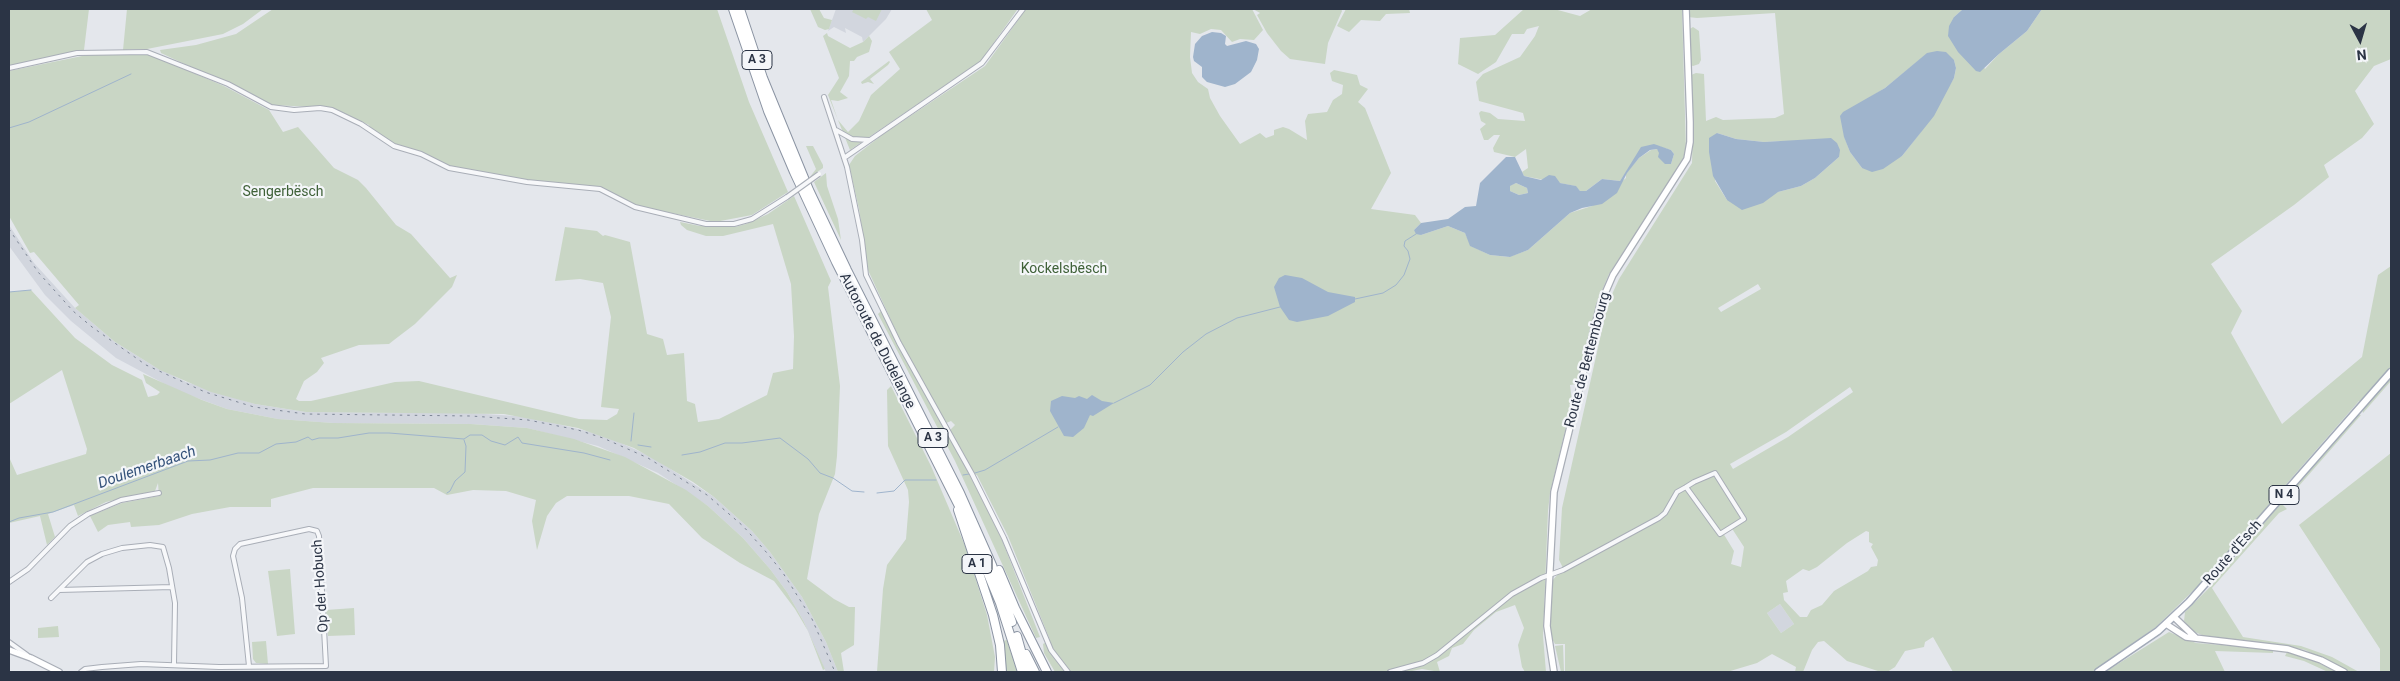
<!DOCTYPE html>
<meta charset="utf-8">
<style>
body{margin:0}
#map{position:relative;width:2400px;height:681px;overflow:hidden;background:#e4e7ec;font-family:Roboto,sans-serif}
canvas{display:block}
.frame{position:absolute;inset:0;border:10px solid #2b3445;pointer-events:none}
.north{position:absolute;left:2335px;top:15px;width:50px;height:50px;-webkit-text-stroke:4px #f4f6f9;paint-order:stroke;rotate:174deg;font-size:14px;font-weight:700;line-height:20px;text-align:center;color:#2b3445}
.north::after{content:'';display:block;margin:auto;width:18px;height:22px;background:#2b3445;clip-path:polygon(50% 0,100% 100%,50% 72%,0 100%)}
</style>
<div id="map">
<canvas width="2400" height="681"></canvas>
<div class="frame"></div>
<div class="north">N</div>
</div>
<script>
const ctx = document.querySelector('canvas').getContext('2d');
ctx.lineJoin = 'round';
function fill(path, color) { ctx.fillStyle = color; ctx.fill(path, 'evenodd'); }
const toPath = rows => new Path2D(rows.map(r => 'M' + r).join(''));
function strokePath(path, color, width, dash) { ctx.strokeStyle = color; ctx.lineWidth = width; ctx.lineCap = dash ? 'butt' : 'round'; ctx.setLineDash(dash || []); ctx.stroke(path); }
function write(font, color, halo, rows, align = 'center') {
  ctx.font = font + ' Roboto,sans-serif'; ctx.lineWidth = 4.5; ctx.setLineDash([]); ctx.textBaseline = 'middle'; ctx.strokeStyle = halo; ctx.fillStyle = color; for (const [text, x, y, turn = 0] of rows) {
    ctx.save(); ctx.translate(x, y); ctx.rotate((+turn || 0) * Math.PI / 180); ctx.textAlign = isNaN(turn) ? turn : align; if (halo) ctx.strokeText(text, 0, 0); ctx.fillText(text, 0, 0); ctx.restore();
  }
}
const built = toPath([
 [836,9,892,9,886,19,863,42,862,37,845,28,846,33,834,27,828,31],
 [9,225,34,263,75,308,115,342,152,365,186,382,255,404,306,412,471,413,529,417,603,435,652,457,714,497,752,531,770,552,802,597,826,642,838,672,826,672,804,622,787,592,770,569,743,538,708,506,658,473,598,446,527,428,471,424,333,423,278,419,227,409,178,391,116,358,71,321,45,295,9,246],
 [1780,604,1794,624,1781,633,1767,613]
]);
const green = toPath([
 [9,9,89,9,84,50,9,66],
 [127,9,263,9,243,24,223,34,147,49,123,50],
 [273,9,717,9,749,102,788,192,752,215,715,222,628,204,600,189,527,182,449,168,421,154,394,146,370,130,369,125,333,108,272,105,161,53,160,50,196,45,236,34],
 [810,9,819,9,824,18,832,20,829,29,825,30,818,27],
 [854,9,882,9,876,21,868,17,866,19,852,12],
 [926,9,1017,10,981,61,850,150,828,95,839,78,823,36,827,33,828,36,850,48,863,42,869,36,872,41,869,52,857,57,854,61,850,61,849,76,840,92,848,98,838,101,831,100,838,120,848,132,859,121,871,95,900,69,889,52,932,20],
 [1026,9,1252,9,1263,30,1254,40,1240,39,1232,42,1221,30,1211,29,1200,34,1191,32,1190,57,1192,73,1198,82,1208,89,1210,98,1220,116,1240,144,1260,133,1266,138,1274,135,1274,130,1283,127,1289,129,1307,140,1305,121,1308,114,1327,112,1333,100,1342,94,1343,85,1332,81,1330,73,1334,70,1357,75,1360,85,1368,89,1358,102,1365,108,1391,173,1371,209,1415,215,1421,223,1414,230,1421,235,1448,226,1465,233,1471,246,1490,255,1509,257,1528,250,1570,213,1592,206,1626,178,1626,173,1639,158,1651,150,1657,149,1671,164,1674,154,1671,150,1654,145,1633,162,1620,181,1602,179,1586,191,1580,191,1575,186,1524,176,1522,172,1528,168,1526,149,1515,157,1494,152,1493,148,1500,135,1494,135,1488,140,1484,140,1480,129,1486,124,1481,121,1479,113,1481,111,1490,113,1498,119,1525,121,1523,113,1479,101,1476,82,1483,74,1520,57,1535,36,1539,26,1527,29,1524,34,1512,34,1496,62,1478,74,1458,64,1460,38,1495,35,1524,9,1554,9,1580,16,1592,9,1682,9,1686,150,1682,163,1609,274,1597,302,1577,384,1570,385,1572,402,1550,493,1548,511,1543,636,1546,672,1525,672,1522,667,1518,645,1524,628,1515,605,1496,612,1474,630,1463,644,1452,648,1449,656,1437,662,1440,672,1422,669,1407,672,1055,672,1044,653,1043,644,1050,640,1008,536,977,475,974,474,949,431,955,425,951,421,944,424,901,342,868,270,859,209,849,165,855,156,882,135,985,66],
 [1253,9,1341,9,1342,11,1328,43,1325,64,1290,59,1281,51,1267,33,1257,15,1260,13],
 [1346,9,1409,9,1410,13,1386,14,1380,21,1361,20,1349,32,1337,26],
 [1688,9,1963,9,1954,17,1985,69,1999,54,2027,31,2042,9,2391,9,2391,59,2374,66,2355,91,2374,124,2362,138,2324,165,2329,177,2294,205,2211,264,2242,311,2231,333,2282,424,2362,357,2378,275,2391,266,2391,367,2361,402,2359,401,2275,497,2277,498,2205,579,2156,627,2092,672,1953,672,1933,637,1925,642,1924,647,1905,651,1895,667,1887,672,1881,672,1847,661,1824,641,1818,642,1812,650,1803,672,1795,672,1796,667,1772,654,1757,663,1727,672,1565,672,1565,644,1555,644,1550,635,1552,581,1563,568,1559,560,1562,508,1608,303,1619,279,1692,163,1693,124,1691,75,1696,73,1704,74,1706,121,1716,117,1723,120,1775,118,1784,114,1775,13,1697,18,1688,17],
 [1927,54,1954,60,1956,68,1954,78,1920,133,1902,156,1862,168,1850,152,1844,136,1869,98,1885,88],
 [1717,133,1736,139,1764,142,1785,141,1839,157,1815,178,1801,186,1778,192,1727,200,1715,181],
 [1758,284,1761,289,1721,312,1718,308],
 [1850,387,1853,392,1788,437,1733,469,1730,464,1786,432],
 [1731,527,1744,547,1741,567,1731,564,1734,551,1723,533],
 [1866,531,1869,532,1869,542,1873,544,1871,547,1878,560,1877,566,1871,567,1868,571,1834,591,1822,605,1811,610,1807,617,1800,617,1784,600,1783,593,1788,592,1786,581,1803,569,1809,571,1817,567,1847,543],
 [1780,604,1794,624,1781,633,1767,613],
 [1693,27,1699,31,1701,60,1699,64,1693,66,1690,65,1688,30],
 [149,54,224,86,269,110,283,132,298,127,334,168,358,180,366,188,396,225,411,234,450,278,457,275,452,287,415,324,394,340,389,344,359,345,321,358,324,363,317,372,304,381,296,399,299,401,311,401,395,382,419,381,579,419,607,420,617,414,619,409,601,407,611,317,603,283,580,279,555,281,565,227,597,231,603,236,605,235,630,242,647,334,663,339,667,355,684,353,687,401,695,404,698,422,719,419,767,395,773,373,793,369,794,336,791,284,773,224,723,236,706,236,687,230,681,225,680,222,700,226,735,227,746,224,768,214,794,196,831,281,828,287,840,386,837,456,835,474,819,514,807,579,834,599,849,607,855,607,854,645,841,653,844,672,838,672,826,642,802,597,770,552,752,531,714,497,693,482,634,448,578,428,504,414,306,412,255,404,211,392,160,370,115,342,75,308,79,305,34,252,30,253,9,216,9,71,87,55],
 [889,61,890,62,888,65,870,79,874,84,868,82,862,84,861,82],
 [806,146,813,146,823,165,823,168,810,177,816,169],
 [826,173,827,186,838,219,841,240,814,182],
 [1516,183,1527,188,1528,193,1519,195,1510,191,1509,186],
 [31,290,75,338,112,365,142,380,148,397,157,395,160,392,146,383,143,374,202,400,227,409,278,419,333,423,471,424,527,428,574,439,625,457,686,490,708,506,743,538,770,569,787,592,804,622,825,669,823,670,808,631,795,609,774,581,740,563,702,538,669,504,629,496,567,496,556,503,547,516,537,550,532,521,536,500,506,491,473,490,447,495,434,488,313,488,271,499,271,507,230,507,192,514,159,525,131,527,130,522,108,525,98,532,90,516,122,503,159,496,158,483,155,491,106,502,78,516,74,505,48,514,55,537,47,545,40,516,9,523,9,457,17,475,86,454,87,449,62,370,9,404,9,292],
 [881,311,956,448,1000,535,1040,637,1036,638,955,461,878,314],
 [2391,376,2391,381,2363,413,2362,409],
 [891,386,931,466,966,548,987,615,995,657,994,672,877,672,883,589,887,565,906,539,909,502,908,490,888,446,887,390],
 [2358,414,2361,415,2284,503,2282,501],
 [2391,453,2391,672,2380,672,2380,649,2299,525],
 [2281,503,2287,509,2279,513,2212,588,2243,637,2301,646,2332,657,2359,672,2350,672,2305,650,2283,645,2207,637,2192,631,2184,621,2185,612,2211,586],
 [290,569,295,634,277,636,268,571],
 [354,608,355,635,328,636,326,610],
 [58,626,59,637,38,638,38,628],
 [2169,632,2196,643,2273,649,2273,653,2215,651,2225,672,2105,672],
 [1007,640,1017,672,1004,672,1002,641],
 [266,641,268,664,256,663,253,659,252,642],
 [1563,645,1564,671,1561,672,1555,646],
 [2287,652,2306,657,2337,672,2328,672,2304,661,2285,656]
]);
const water = toPath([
 [1963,9,2042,9,2027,31,1999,54,1980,72,1976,71,1958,52,1948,36,1949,26,1954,17],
 [1212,32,1221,33,1226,36,1225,44,1227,46,1246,41,1256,44,1259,49,1257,60,1251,72,1235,84,1225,87,1207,82,1202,77,1202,67,1194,61,1193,57,1195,44,1202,36],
 [1937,51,1946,52,1954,60,1956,68,1954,78,1934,116,1902,156,1883,169,1872,172,1862,168,1850,152,1844,137,1840,116,1843,112,1885,88,1927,53],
 [1717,133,1736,139,1764,142,1831,138,1837,143,1840,150,1839,157,1815,178,1801,186,1778,192,1763,203,1742,210,1727,200,1713,176,1709,152,1709,138],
 [1654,144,1671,150,1674,154,1671,164,1665,164,1658,157,1659,153,1657,149,1650,150,1639,158,1627,173,1617,193,1602,204,1582,208,1570,213,1528,250,1510,257,1490,255,1470,246,1465,233,1448,226,1421,235,1416,234,1414,230,1421,223,1448,219,1465,207,1476,206,1480,183,1506,157,1515,157,1524,176,1541,180,1549,175,1555,176,1560,183,1576,186,1580,191,1586,191,1602,179,1620,181,1641,147],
 [1516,183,1527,188,1528,193,1519,195,1510,191,1510,186],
 [1285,275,1302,278,1328,292,1355,297,1355,302,1328,316,1297,322,1289,320,1280,307,1274,287,1279,278],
 [1092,395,1102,401,1114,403,1093,416,1090,415,1084,428,1073,437,1064,436,1050,411,1051,401,1062,396,1075,398,1079,396,1087,399]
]);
const stream = toPath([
 [9,128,29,122,131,74],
 [9,292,31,290],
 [1355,299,1383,293,1396,285,1404,275,1410,259,1408,251,1404,246,1405,241,1416,234],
 [1114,403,1150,385,1183,352,1206,334,1237,318,1280,307],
 [631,441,634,413],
 [638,445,651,447],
 [682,455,700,452,725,443,742,443,780,438,808,459,820,473,833,478,852,491,864,492],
 [975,473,985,470,1058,427],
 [963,475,969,474],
 [447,493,450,491,455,481,465,472,466,446,464,440],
 [877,493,894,491,905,480,936,480],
 [9,522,19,518,53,512,188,461,210,460,238,453,259,453,276,444,296,442,308,437,312,440,319,438,338,438,369,433,389,433,464,439,470,435,482,435,491,441,505,445,518,437,522,443,584,453,610,460]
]);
const minor = toPath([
 [9,68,77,53,147,52,228,84,271,107,294,110,320,108,332,110,361,124,394,146,421,154,449,168,527,182,600,189,635,207,706,224,734,224,752,219,787,197],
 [824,97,847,167,862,240,866,275,899,343,972,474,1004,538,1051,650,1068,672],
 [836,130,852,139,869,140],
 [844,158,982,63,1023,9],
 [9,582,28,569,70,526,88,514,121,500,159,493],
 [59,590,87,562,102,554,122,548,150,545,163,547,169,568,175,603,174,664],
 [51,598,59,590,172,587],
 [9,642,27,655],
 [81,672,85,669,102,667,141,664,219,667,326,666,319,536,317,531,309,529,240,544,235,549,233,556,242,598,249,666],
 [1390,672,1423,663,1437,655,1512,594,1541,578,1563,570,1659,518,1665,513,1677,492,1686,487,1694,482,1715,473,1744,519,1720,534,1686,487]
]);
const secondary = toPath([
 [2174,617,2196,638],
 [2166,624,2186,637,2288,649,2321,660,2344,672],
 [9,650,31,658,59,672],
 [1554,672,1547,626,1554,492,1600,305,1613,275,1687,159,1690,142,1690,122,1686,9]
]);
const primary = toPath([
 [2098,672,2158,631,2189,602,2391,372]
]);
const motorway = toPath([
 [733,9,768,111,794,172,836,262,965,518,1000,603,1022,672],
 [740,9,763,78,809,190,847,270,960,493,992,565,1012,622],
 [958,510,993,615,1000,645,1002,672],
 [999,570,1015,608,1047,672],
 [1017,636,1027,672],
 [1026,654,1035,672]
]);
const rail = toPath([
 [9,229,38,272,73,311,92,327,146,365,205,392,254,407,305,414,471,416,528,420,578,430,603,438,648,458,707,495,743,526,767,553,783,573,812,619,835,672]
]);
const minorBridge = toPath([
 [787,197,819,174]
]);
const shields = [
 [757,60,30],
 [933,438,30],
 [2284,495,30],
 [977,564,30]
];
const shieldNames = [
 ["A 3",757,60],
 ["A 3",933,438],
 ["N 4",2284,495],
 ["A 1",977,564]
];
const parkNames = [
 ["Sengerbësch",283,192],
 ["Kockelsbësch",1064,269]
];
const streetNames = [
 ["Autoroute de Dudelange",877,341,63],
 ["Route de Bettembourg",1588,360,-75],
 ["Route d'Esch",2233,553,-49],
 ["Op der Hobuch",321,586,-94]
];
const waterNames = [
 ["Doulemerbaach",147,468,-19]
];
fill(built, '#d2d6de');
fill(green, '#c9d6c5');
fill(water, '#9fb4cc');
strokePath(stream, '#9fb4cc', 1);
strokePath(minor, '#a9aeb7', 6);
strokePath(secondary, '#a9aeb7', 8);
strokePath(primary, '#a3abb8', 9);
strokePath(motorway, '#8b94a3', 10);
strokePath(minor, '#f7f8fa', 4);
strokePath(secondary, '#fff', 5.5);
strokePath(primary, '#fff', 6);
strokePath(motorway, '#fff', 8);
strokePath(rail, '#7d8696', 1, [2.5, 5]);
strokePath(minorBridge, '#a9aeb7', 6, []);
strokePath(minorBridge, '#f7f8fa', 4);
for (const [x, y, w] of shields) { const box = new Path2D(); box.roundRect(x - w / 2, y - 9.5, w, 19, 4); ctx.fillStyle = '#f4f6f9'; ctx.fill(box); strokePath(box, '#2b3445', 1); }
write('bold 12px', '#2b3445', null, shieldNames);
write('14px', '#3f6138', '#f4f6f9', parkNames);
write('14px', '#2b3445', '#f4f6f9', streetNames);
write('italic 15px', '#34527a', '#f4f6f9', waterNames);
</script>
